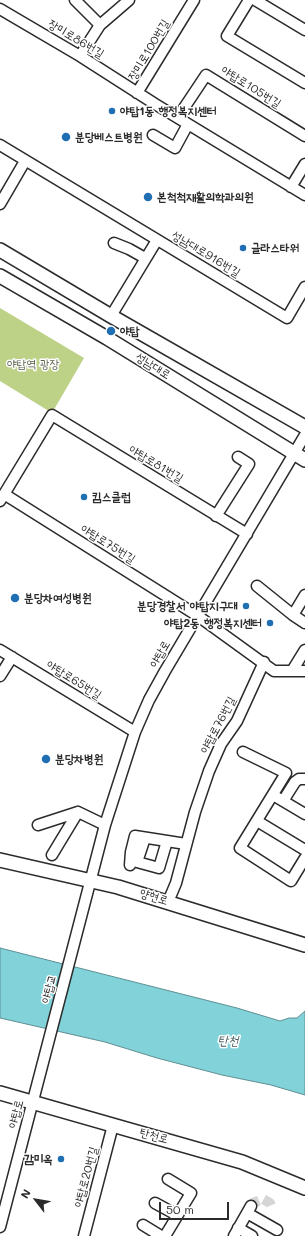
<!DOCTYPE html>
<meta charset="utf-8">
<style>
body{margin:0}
#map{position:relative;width:305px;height:1236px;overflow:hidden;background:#fff;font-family:Mali,sans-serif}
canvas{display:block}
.north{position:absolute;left:16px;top:1180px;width:40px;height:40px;-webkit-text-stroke:3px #fff;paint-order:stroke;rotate:301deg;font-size:11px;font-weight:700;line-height:16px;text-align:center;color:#2b2b2b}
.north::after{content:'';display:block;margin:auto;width:14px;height:18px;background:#2b2b2b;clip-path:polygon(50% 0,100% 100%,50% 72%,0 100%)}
.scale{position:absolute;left:159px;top:1202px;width:70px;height:18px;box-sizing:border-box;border:2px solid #2b2b2b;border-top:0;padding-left:5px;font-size:12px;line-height:14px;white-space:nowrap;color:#2b2b2b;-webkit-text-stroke:3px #fff;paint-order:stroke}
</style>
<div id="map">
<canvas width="305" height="1236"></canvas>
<div class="north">N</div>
<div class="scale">50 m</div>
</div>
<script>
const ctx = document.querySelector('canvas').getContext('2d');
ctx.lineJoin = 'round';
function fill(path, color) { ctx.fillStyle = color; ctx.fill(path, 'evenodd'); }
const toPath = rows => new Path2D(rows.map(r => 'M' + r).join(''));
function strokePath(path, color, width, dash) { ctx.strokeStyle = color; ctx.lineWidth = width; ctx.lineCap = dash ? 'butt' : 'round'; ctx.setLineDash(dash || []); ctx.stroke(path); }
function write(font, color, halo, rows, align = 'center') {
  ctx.font = font + ' Mali,"Poor Story",sans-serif'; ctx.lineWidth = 3; ctx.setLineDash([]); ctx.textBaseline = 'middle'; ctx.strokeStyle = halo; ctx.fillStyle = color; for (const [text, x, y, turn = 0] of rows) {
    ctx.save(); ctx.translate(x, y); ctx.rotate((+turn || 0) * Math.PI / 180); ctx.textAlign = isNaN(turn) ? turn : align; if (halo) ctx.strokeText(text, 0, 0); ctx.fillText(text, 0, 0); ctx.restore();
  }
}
const green = toPath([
 [0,308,84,358,52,413,0,381]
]);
const water = toPath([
 [0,948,237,1008,280,1021,289,1018,297,1018,305,1011,305,1095,271,1085,222,1075,157,1058,105,1042,0,1018,0,948]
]);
const minorTunnel = toPath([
 [251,1206,253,1203,263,1199,270,1203,272,1208]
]);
const minor = toPath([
 [75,0,100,25,80,56],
 [249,0,227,36,305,83],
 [255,0,305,30],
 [0,9,80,56,155,104,305,195],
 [100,25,129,0],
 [137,93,194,0],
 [178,117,206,75,305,136],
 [153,135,175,148,188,124],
 [0,145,287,318,305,287],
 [291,187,305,164],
 [0,204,25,161],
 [114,243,129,249,145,258],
 [111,316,157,240],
 [4,494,198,616,274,671,305,671],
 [0,501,52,415,247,534],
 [216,516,249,464,238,457],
 [257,586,293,615],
 [305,595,293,615,305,623],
 [0,650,135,732],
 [292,671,305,650],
 [0,676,12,657],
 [243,752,286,773,240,848,291,881,305,858],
 [273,795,305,814],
 [283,801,295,782,299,779,305,779],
 [257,821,305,850],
 [38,825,78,812],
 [145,838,137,862,159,868,167,841],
 [52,855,78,812,105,825],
 [130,865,131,852,135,836,186,844],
 [168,902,176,883,195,812,209,771,221,744,237,721,264,662],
 [155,1203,177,1215],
 [247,1213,277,1230],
 [143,1225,161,1236],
 [0,1227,105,825,135,732,149,700,165,671,305,435],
 [238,1228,252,1236],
 [84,1236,113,1125],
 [165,1236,191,1193,168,1179],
 [234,1236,251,1206]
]);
const major = toPath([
 [0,250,111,316,305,427],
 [0,276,107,338,305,460],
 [0,860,118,887,305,945],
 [0,1093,242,1162,305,1188]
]);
const markers = [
 [112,111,4,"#1f6fb2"],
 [66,137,5,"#1f6fb2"],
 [148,197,5,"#1f6fb2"],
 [243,248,4,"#1f6fb2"],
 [111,331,5,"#1f6fb2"],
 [84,497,4,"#1f6fb2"],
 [15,598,5,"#1f6fb2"],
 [246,606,4,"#1f6fb2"],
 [270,623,4,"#1f6fb2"],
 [46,759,5,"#1f6fb2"],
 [61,1159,4,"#1f6fb2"]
];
const streetNames = [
 ["장미로86번길",76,39,31],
 ["장미로100번길",149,50,-59],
 ["야탑로105번길",251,87,32],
 ["성남대로916번길",206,254,31],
 ["성남대로",153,366,32],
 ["야탑로81번길",156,464,31],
 ["야탑로75번길",108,544,32],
 ["야탑로",160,654,-60],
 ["야탑로65번길",74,680,32],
 ["야탑로76번길",218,725,-62],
 ["양현로",154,897,17],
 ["야탑교",49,989,-75],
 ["야탑로",16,1114,-75],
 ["탄천로",154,1136,15],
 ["야탑로20번길",86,1177,-75]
];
const poiNames = [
 ["야탑1동 행정복지센터",120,111],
 ["분당베스트병원",75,137],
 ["본척척재활의학과의원",157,197],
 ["글라스타워",251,248],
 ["야탑",120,331],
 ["킴스클럽",92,497],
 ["분당차여성병원",24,598],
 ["분당경찰서 야탑지구대",238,606,"right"],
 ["야탑2동 행정복지센터",262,623,"right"],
 ["분당차병원",55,759],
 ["감미옥",53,1159,"right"]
];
const parkNames = [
 ["야탑역 광장",33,364]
];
const waterNames = [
 ["탄천",228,1041]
];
fill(green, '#bdd287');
fill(water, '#81d2d9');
strokePath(water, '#5f8f93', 1);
strokePath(minorTunnel, '#d5d5d5', 10, [10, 5]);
strokePath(minor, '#2b2b2b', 13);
strokePath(major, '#2b2b2b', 16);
strokePath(minor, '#fff', 10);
strokePath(major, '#fff', 13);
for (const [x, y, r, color] of markers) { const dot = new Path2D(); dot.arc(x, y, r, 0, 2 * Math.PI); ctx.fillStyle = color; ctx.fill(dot); strokePath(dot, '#fff', 1.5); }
write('12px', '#2b2b2b', '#fff', streetNames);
write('bold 12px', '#2b2b2b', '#fff', poiNames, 'left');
write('12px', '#575d47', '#fff', parkNames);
write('italic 13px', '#455d5f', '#fff', waterNames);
</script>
